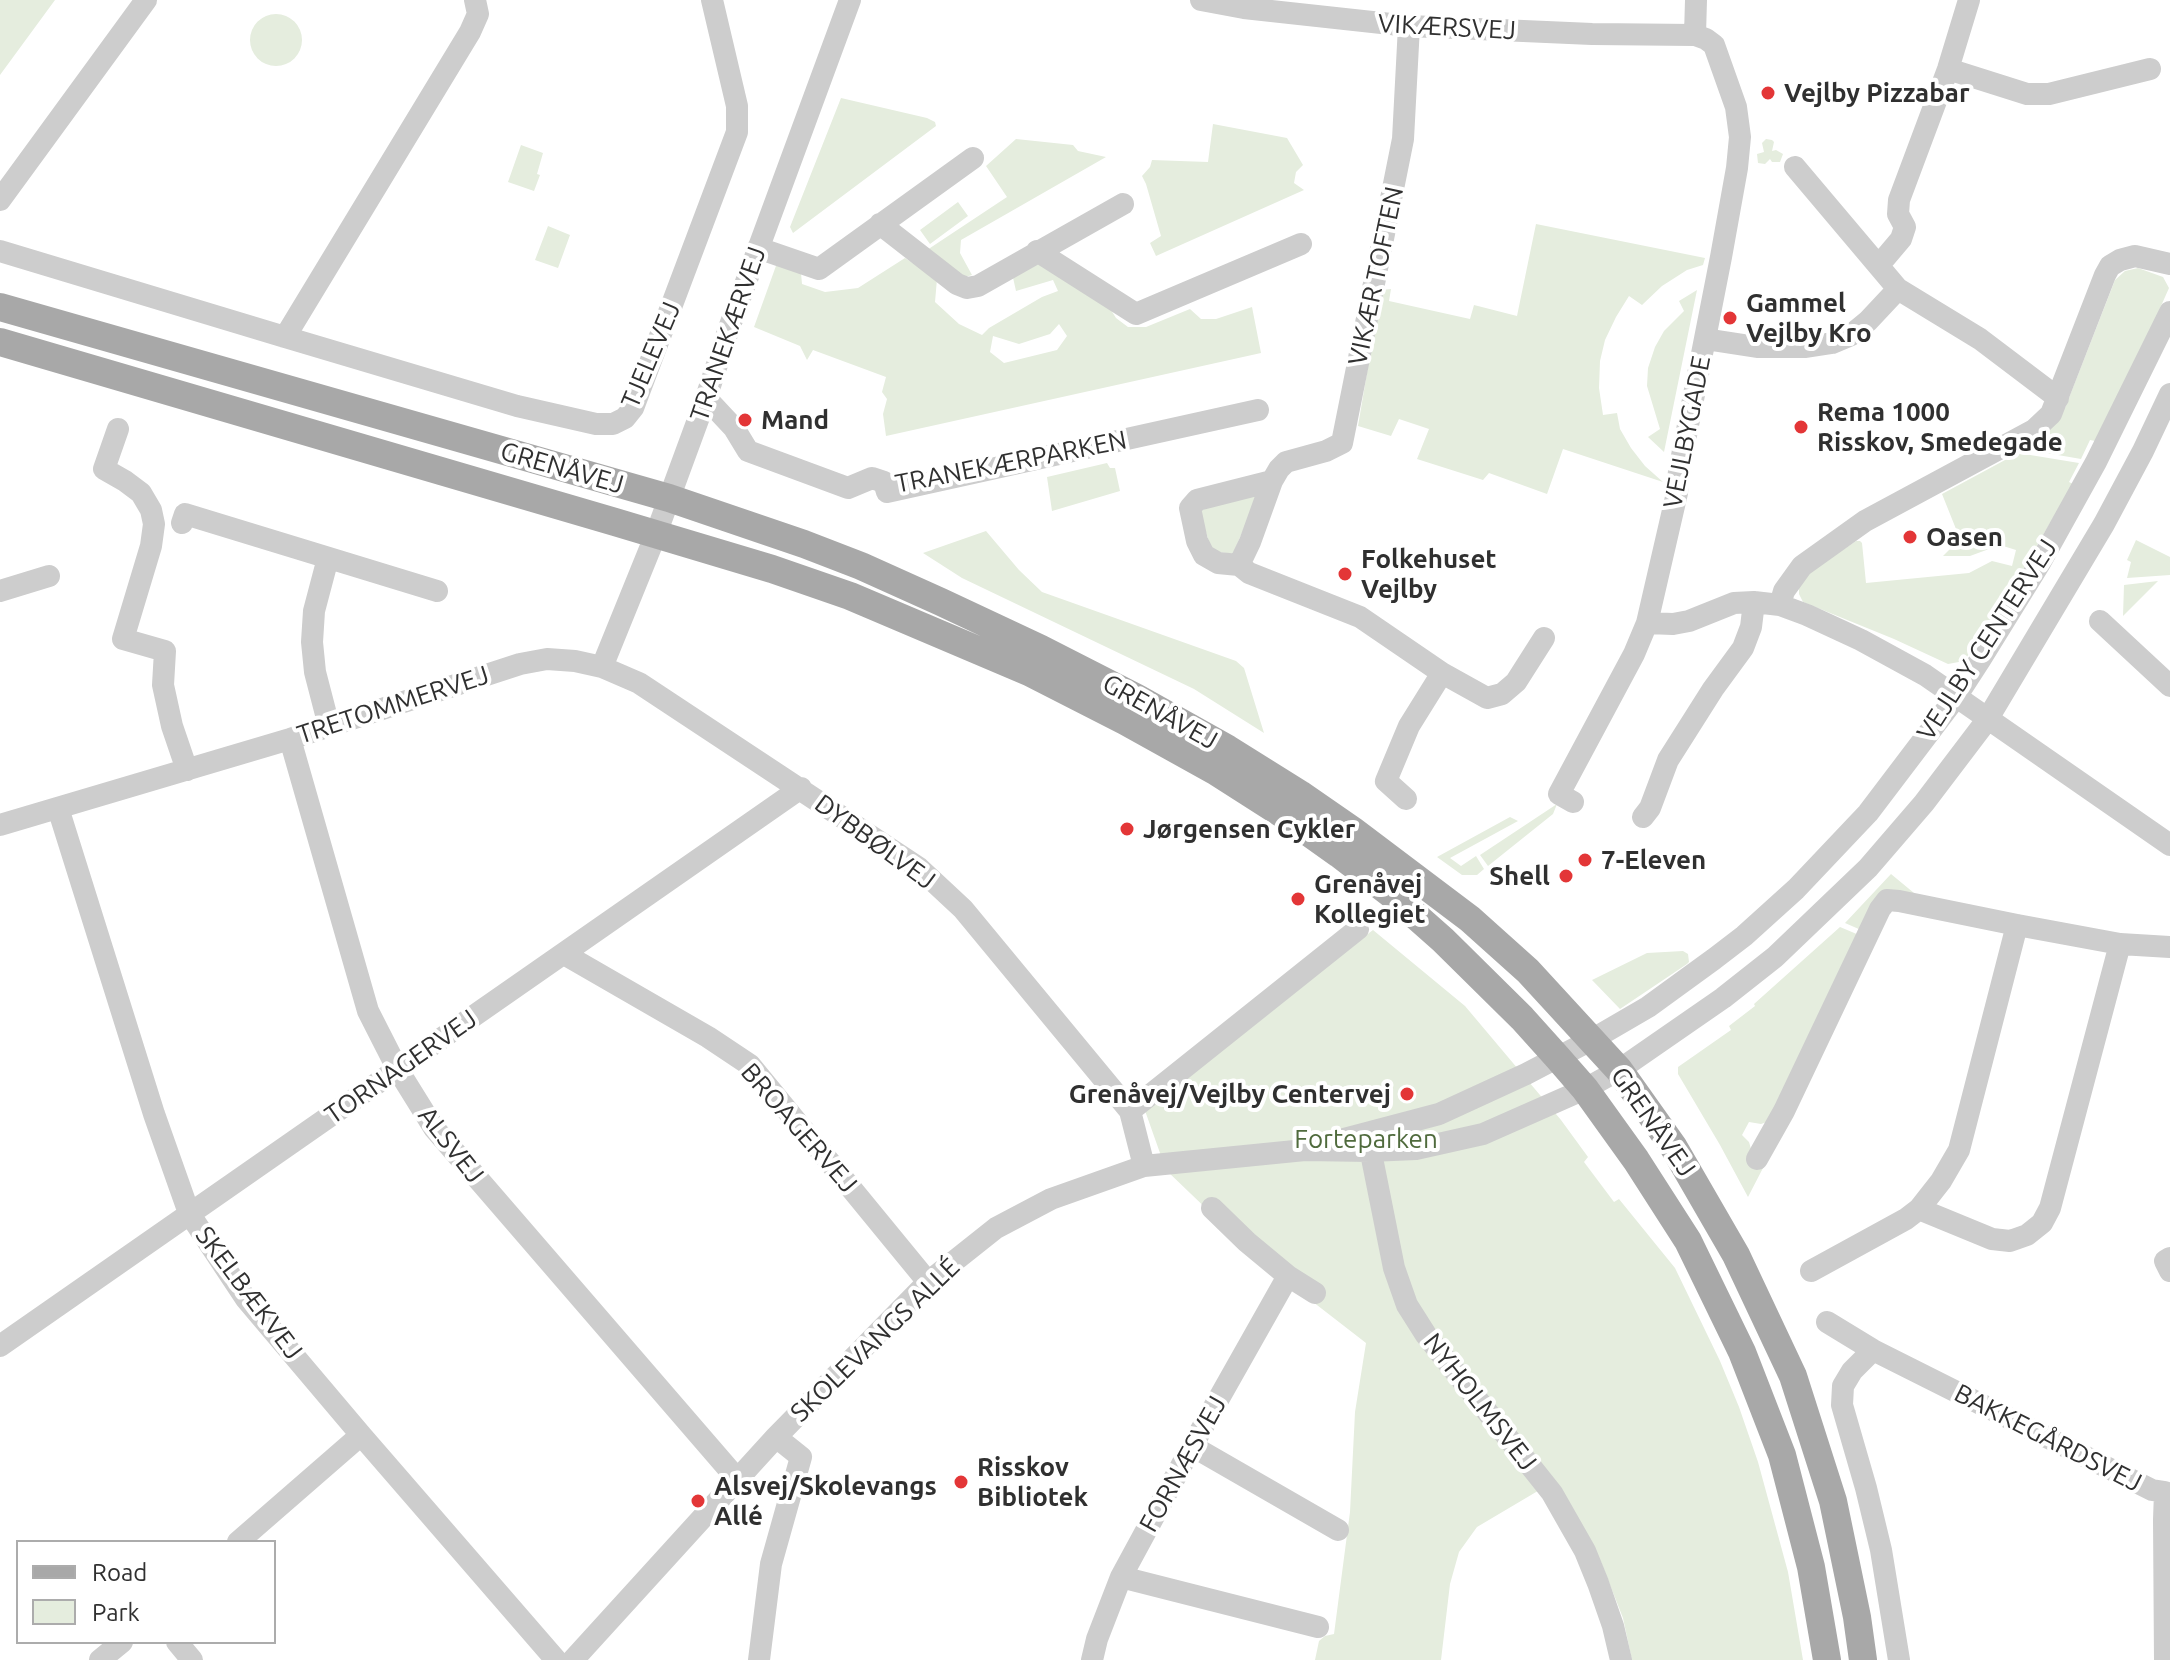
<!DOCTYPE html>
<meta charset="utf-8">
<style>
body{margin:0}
#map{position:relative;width:2170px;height:1660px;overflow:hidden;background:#fff;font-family:Ubuntu,sans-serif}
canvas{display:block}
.legend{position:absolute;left:16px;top:1540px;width:260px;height:104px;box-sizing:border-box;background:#fff;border:2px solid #acacac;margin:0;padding:10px 14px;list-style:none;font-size:24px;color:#303030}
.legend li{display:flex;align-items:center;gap:16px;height:40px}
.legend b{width:40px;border:2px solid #acacac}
</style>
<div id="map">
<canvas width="2170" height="1660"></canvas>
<ul class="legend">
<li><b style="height:10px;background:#a8a8a8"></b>Road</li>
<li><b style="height:22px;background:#e5edde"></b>Park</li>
</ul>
</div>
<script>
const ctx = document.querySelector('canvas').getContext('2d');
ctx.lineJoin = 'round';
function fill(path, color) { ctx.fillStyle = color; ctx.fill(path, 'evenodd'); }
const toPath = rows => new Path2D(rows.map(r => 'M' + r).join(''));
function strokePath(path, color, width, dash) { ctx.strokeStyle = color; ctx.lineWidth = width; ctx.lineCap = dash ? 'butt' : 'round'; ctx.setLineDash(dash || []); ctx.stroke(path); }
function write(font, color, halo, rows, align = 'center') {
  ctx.font = font + ' Ubuntu,sans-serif'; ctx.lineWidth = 8; ctx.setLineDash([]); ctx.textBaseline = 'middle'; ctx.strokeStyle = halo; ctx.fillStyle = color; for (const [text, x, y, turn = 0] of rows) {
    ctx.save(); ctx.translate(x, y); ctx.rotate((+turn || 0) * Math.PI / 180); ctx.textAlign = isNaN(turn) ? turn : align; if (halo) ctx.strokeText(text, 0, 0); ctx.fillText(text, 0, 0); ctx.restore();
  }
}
const green = toPath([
 [0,0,55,0,0,75],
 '250 40a26 26 0 1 1 52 0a26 26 0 1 1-52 0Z',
 [841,98,927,118,935,122,936,126,793,233,790,227],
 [1213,124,1287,138,1303,165,1296,172,1294,183,1304,190,1156,256,1150,243,1161,236,1146,184,1142,176,1150,167,1152,160,1208,162],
 [1016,139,1073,145,1078,151,1106,157,961,240,960,253,972,275,962,278,927,250,1007,197,986,166],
 [1766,139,1772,140,1774,142,1772,151,1776,150,1783,154,1780,162,1772,162,1770,159,1765,164,1758,163,1757,154,1764,152,1762,143],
 [521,145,543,153,537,174,540,175,534,191,508,182],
 [958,202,968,216,930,244,920,230],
 [1536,224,1705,258,1703,265,1687,270,1662,286,1642,305,1629,296,1616,317,1605,340,1600,361,1599,388,1603,415,1617,413,1620,429,1631,448,1645,466,1663,482,1563,449,1547,494,1489,473,1483,480,1417,459,1429,429,1399,419,1391,436,1358,426,1381,290,1391,289,1389,301,1470,319,1474,305,1517,316],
 [548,226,570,235,558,268,535,260],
 [905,258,937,279,935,302,959,324,982,335,989,328,1042,297,1058,291,1053,280,1016,291,1012,273,1035,260,1111,310,1116,318,1128,327,1146,327,1190,309,1201,319,1216,319,1252,307,1261,353,886,436,883,414,887,399,882,392,886,377,813,350,807,360,800,346,754,327,777,263,801,273,802,284,825,292,858,288],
 [1059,324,1067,336,1057,350,1004,363,990,352,993,336,1019,344,1050,334],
 [2138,268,2163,277,2169,288,2149,333,2095,441,2090,440,2081,459,2023,449,2022,446,2048,429,2065,408,2115,280,2125,271],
 [1697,290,1664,452,1648,437,1660,429,1647,386,1648,368,1655,347,1664,331,1684,311,1679,301],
 [2018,453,2079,463,2069,482,2073,484,1992,622,1964,661,1948,664,1894,639,1803,602,1799,594,1799,584,1805,575,1856,541,1860,541,1862,543,1866,583,1969,573,1992,561,2012,566,2016,550,2000,545,1970,556,1943,556,1960,539,1942,494],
 [1107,463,1110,468,1115,468,1120,491,1052,511,1047,477],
 [1247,495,1257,497,1233,554,1212,551,1199,511],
 [986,531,1019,570,1042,592,1236,661,1244,668,1264,733,1194,689,962,578,923,553],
 [2136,540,2170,557,2170,575,2127,578,2131,562,2127,560],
 [2158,581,2123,616,2124,585],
 [1557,804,1553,814,1488,866,1480,855],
 [1510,817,1518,821,1450,858,1461,866,1476,856,1484,869,1477,875,1462,875,1437,857],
 [1891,874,1914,893,1861,930,1845,923],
 [1840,927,1859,935,1767,1122,1761,1124,1749,1122,1742,1135,1749,1142,1751,1149,1778,1139,1748,1197,1720,1145,1678,1074,1678,1067,1731,1030,1729,1026,1755,1006,1754,1004],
 [1373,930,1465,1006,1561,1120,1588,1157,1584,1162,1614,1202,1619,1199,1675,1268,1720,1361,1739,1407,1758,1462,1788,1572,1803,1660,1632,1660,1623,1618,1601,1562,1553,1482,1477,1527,1459,1552,1450,1584,1441,1660,1315,1660,1319,1641,1325,1636,1334,1634,1350,1512,1355,1412,1366,1343,1264,1264,1166,1170,1143,1105],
 [1683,951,1688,954,1689,962,1687,964,1620,1009,1592,980,1647,953]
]);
const minor = toPath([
 [475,0,478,14,470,32,285,337,517,406,596,424,613,424,625,418,633,408,737,132,737,106,712,0],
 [1201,0,1244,8,1409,26,1592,34,1695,35,1706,39,1714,45,1736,107,1740,137,1737,168,1721,257,1679,471,1677,493,1647,623,1634,654,1559,794,1573,802],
 [1409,26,1403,139,1342,443,1326,451,1286,462,1279,469,1272,481,1250,542,1239,565,1249,573,1360,617,1442,673,1487,698,1502,694,1516,682,1544,638],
 [1695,35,1696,0],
 [1948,69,2027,94,2049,94,2150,69],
 [1795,167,1898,289,1980,339,2058,398],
 [0,200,146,0],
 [880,224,957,284,967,288,978,286,1123,204],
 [758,248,819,269,973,158],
 [0,251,285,337],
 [1037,251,1136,314,1301,244],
 [1879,265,1901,239,1905,227,1898,214,1899,200,1948,69,1969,0],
 [1705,339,1757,347,1806,347,1832,343,1851,335,1868,321,1898,289],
 [706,398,734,428,748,451,848,488,872,478,884,482,887,492,1258,410],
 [118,429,104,469,125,481,141,493,151,510,154,524,151,546,123,639,165,651,163,685,172,726,187,770],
 [182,523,185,514,437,591],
 [328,558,314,611,312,642,315,672,329,726],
 [1239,565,1218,563,1204,555,1197,541,1190,508,1197,500,1272,481],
 [0,591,49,576],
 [1780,605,1784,591,1802,566,1865,521,2034,430,2051,414,2105,275,2110,266,2120,260,2135,256,2170,264],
 [2100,621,2170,686],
 [1647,623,1673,624,1689,621,1734,603,1754,602,1780,605,1807,615,1861,640,1925,675,2170,845],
 [602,667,656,534,706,398,729,328,850,0],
 [290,739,368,1011,398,1070,434,1128,738,1480],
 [1406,799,1386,781,1409,726,1442,673],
 [58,808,154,1114,189,1213,246,1299,361,1435,556,1660],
 [1643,817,1650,808,1668,760,1713,689,1743,648,1751,627,1754,602],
 [0,825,290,739,520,664,547,659,575,661,602,667,639,683,919,868,963,909,1130,1111,1144,1166],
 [564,954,708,1037,750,1065,928,1282],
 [1130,1111,1358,929],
 [1368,1138,1394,1268,1407,1305,1426,1335,1552,1493,1585,1551,1598,1583,1613,1626,1621,1660],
 [1333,1142,1439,1114,1526,1074,1593,1039,1648,1007,1714,959,1744,936,1796,889,1868,813,1956,697,1980,660,2040,563,2096,462,2170,312],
 [1757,1159,1784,1111,1880,909,1887,900,1899,901,2017,925,2120,944,2170,947],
 [1212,1208,1247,1242,1288,1276,1315,1293],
 [1919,1209,1992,1239,2010,1241,2027,1235,2042,1223,2050,1208,2120,944],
 [2170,1258,2165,1261,2170,1271],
 [1811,1271,1906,1219,1919,1209,1941,1181,1959,1150,2017,925],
 [1827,1322,1873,1350,2152,1490,2165,1492,2164,1520,2165,1660],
 [0,1346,801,788],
 [1873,1350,1852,1371,1843,1386,1842,1405,1866,1488,1881,1550,1899,1660],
 [1192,1446,1338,1530],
 [238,1542,361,1435],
 [1121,1577,1318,1627],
 [177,1642,192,1660],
 [100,1660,122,1642],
 [573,1660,776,1437,928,1282,996,1228,1051,1199,1144,1166,1305,1150,1370,1151,1416,1149,1483,1134,1585,1089,1619,1070,1723,998,1775,957,1868,868,1924,803,1987,720,2104,524,2143,451,2170,394],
 [759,1660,771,1564,801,1457,776,1437],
 [1092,1660,1097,1639,1121,1577,1192,1446,1288,1276]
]);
const major = toPath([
 [0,307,669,498,804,544,861,566,941,602,1041,649,1137,698,1228,749,1300,794,1352,830,1470,919,1528,971,1619,1070,1673,1146,1736,1255,1793,1376,1833,1501,1857,1617,1863,1660],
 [0,342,615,522,772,569,850,596,1029,672,1125,721,1215,771,1287,817,1339,854,1391,894,1443,940,1522,1018,1558,1058,1585,1089,1636,1160,1688,1241,1742,1352,1782,1455,1811,1567,1827,1660]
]);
const markers = [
 [1768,93,8,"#e33637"],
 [1730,318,8,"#e33637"],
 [745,420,8,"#e33637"],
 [1801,427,8,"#e33637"],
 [1910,537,8,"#e33637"],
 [1345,574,8,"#e33637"],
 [1127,829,8,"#e33637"],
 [1585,860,8,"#e33637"],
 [1566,876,8,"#e33637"],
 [1298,899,8,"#e33637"],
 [1407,1094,8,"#e33637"],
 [961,1482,8,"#e33637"],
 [698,1501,8,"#e33637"]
];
const streetNames = [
 ["VIKÆRSVEJ",1447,27,3],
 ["VIKÆR TOFTEN",1376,276,-78],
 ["TRANEKÆRVEJ",728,334,-71],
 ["TJELEVEJ",651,355,-67],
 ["VEJLBYGADE",1687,432,-79],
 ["TRANEKÆRPARKEN",1011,462,-11],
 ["GRENÅVEJ",562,468,16],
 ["VEJLBY CENTERVEJ",1987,640,-57],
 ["TRETOMMERVEJ",393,705,-18],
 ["GRENÅVEJ",1160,712,29],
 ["DYBBØLVEJ",875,842,36],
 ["TORNAGERVEJ",401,1067,-35],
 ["GRENÅVEJ",1653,1122,55],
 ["BROAGERVEJ",799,1128,49],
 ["ALSVEJ",451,1145,52],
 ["SKELBÆKVEJ",249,1293,53],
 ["SKOLEVANGS ALLÉ",875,1340,-44],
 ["NYHOLMSVEJ",1480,1402,52],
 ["BAKKEGÅRDSVEJ",2048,1438,27],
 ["FORNÆSVEJ",1183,1464,-61]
];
const poiNames = [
 ["Vejlby Pizzabar",1784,93],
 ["Gammel",1746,303],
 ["Vejlby Kro",1746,333],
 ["Rema 1000",1817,412],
 ["Risskov, Smedegade",1817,442],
 ["Mand",761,420],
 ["Oasen",1926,537],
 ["Folkehuset",1361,559],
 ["Vejlby",1361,589],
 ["Jørgensen Cykler",1143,829],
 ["7-Eleven",1601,860],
 ["Shell",1550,876,"right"],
 ["Grenåvej",1314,884],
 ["Kollegiet",1314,914],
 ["Grenåvej/Vejlby Centervej",1391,1094,"right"],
 ["Risskov",977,1467],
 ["Bibliotek",977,1497],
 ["Alsvej/Skolevangs",714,1486],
 ["Allé",714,1516]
];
const parkNames = [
 ["Forteparken",1366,1139]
];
fill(green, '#e5edde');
strokePath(minor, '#cdcdcd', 22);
strokePath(major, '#a8a8a8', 28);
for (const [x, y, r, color] of markers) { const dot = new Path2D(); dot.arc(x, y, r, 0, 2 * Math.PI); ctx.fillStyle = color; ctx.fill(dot); strokePath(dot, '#fff', 3); }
write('26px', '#303030', '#fff', streetNames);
write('bold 26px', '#303030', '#fff', poiNames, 'left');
write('26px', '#506b3d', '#fff', parkNames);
</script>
